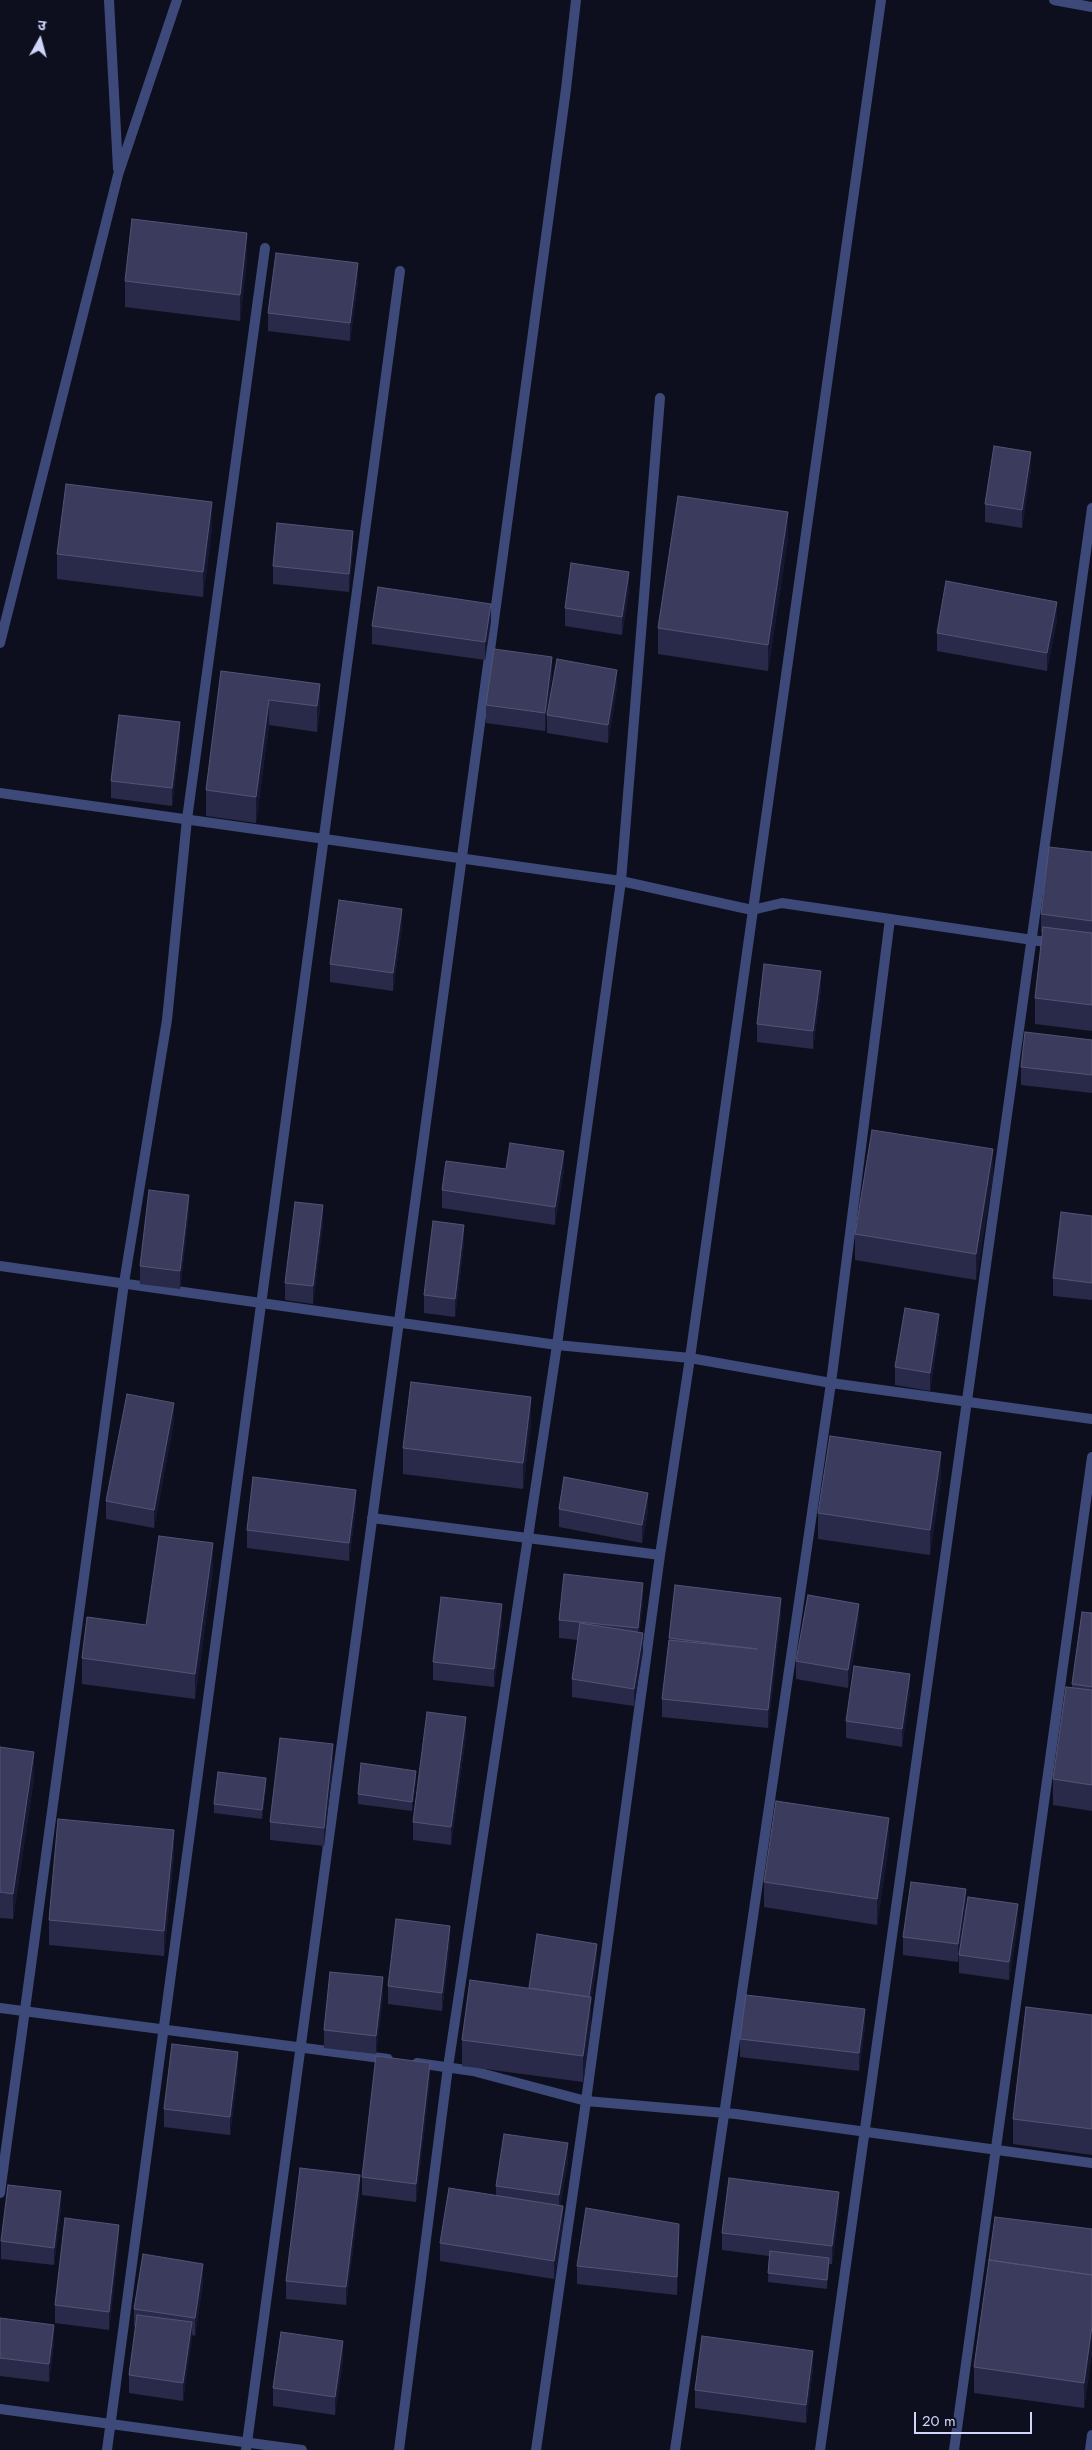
<!DOCTYPE html>
<meta charset="utf-8">
<style>
body{margin:0}
#map{position:relative;width:1092px;height:2450px;overflow:hidden;background:#0e0f1e;font-family:Jost,"Noto Sans Devanagari",sans-serif}
canvas{display:block}
.north{position:absolute;left:15px;top:15px;width:50px;height:50px;-webkit-text-stroke:4px #0e0f1e;paint-order:stroke;rotate:7deg;font-size:14px;font-weight:700;line-height:20px;text-align:center;color:#d0d5fb}
.north::after{content:'';display:block;margin:auto;width:18px;height:22px;background:#d0d5fb;clip-path:polygon(50% 0,100% 100%,50% 72%,0 100%)}
.scale{position:absolute;left:914px;top:2412px;width:118px;height:22px;box-sizing:border-box;border:2px solid #d0d5fb;border-top:0;padding-left:6px;font-size:15px;line-height:18px;white-space:nowrap;color:#d0d5fb;-webkit-text-stroke:4px #0e0f1e;paint-order:stroke}
</style>
<div id="map">
<canvas width="1092" height="2450"></canvas>
<div class="north">उ</div>
<div class="scale">20 m</div>
</div>
<script>
const ctx = document.querySelector('canvas').getContext('2d');
ctx.lineJoin = 'round';
const toPath = rows => new Path2D(rows.map(r => 'M' + r).join(''));
function strokePath(path, color, width, dash) { ctx.strokeStyle = color; ctx.lineWidth = width; ctx.lineCap = dash ? 'butt' : 'round'; ctx.setLineDash(dash || []); ctx.stroke(path); }
function fill(path, color) { ctx.fillStyle = color; ctx.fill(path, 'evenodd'); }
const minor = toPath([
 [109,0,118,169],
 [0,643,118,175,177,0],
 [0,793,621,881,752,910,782,903,1053,943],
 [0,1266,557,1345,690,1358,831,1383,1092,1419],
 [372,1518,660,1555],
 [0,2008,388,2059],
 [417,2063,473,2071,586,2101,736,2114,1092,2163],
 [0,2193,124,1283,167,1020,187,819,265,248],
 [0,2409,302,2450],
 [107,2450,400,271],
 [246,2450,566,89,576,0],
 [399,2450,448,2067,557,1345,621,881,660,398],
 [536,2450,586,2101,660,1555,690,1358,881,0],
 [675,2450,831,1383,890,919],
 [820,2450,1092,508],
 [954,2450,1092,1457],
 [1090,2450,1092,2435]
]);
const tertiary = toPath([
 [1054,0,1092,7]
]);
const wall = toPath([
 [247,259,240,321,125,307,125,281],
 [358,281,350,341,268,331,268,313],
 [1031,469,1022,528,985,522,985,504],
 [212,528,203,597,57,579,57,554],
 [788,538,768,671,658,654,658,628],
 [353,549,349,592,273,584,273,566],
 [629,590,622,635,565,626,565,608],
 [1057,619,1047,671,937,651,937,633],
 [491,621,485,660,372,644,372,626],
 [221,671,320,684,320,709,317,732,269,725,256,823,206,816,206,790],
 [552,675,545,731,486,723,486,705],
 [617,687,608,743,547,733,547,715],
 [180,740,172,806,111,798,111,781],
 [1092,852,1092,1031,1035,1024,1035,998,1043,933,1041,932,1041,914],
 [402,927,393,991,330,982,330,964],
 [821,989,813,1049,757,1042,757,1024],
 [1092,1040,1092,1093,1021,1085,1021,1067],
 [506,1169,564,1169,555,1225,442,1208,442,1190],
 [993,1175,976,1280,855,1260,855,1234],
 [189,1213,180,1289,140,1284,140,1266],
 [1092,1216,1092,1300,1053,1296,1053,1278],
 [323,1223,313,1304,285,1300,285,1283],
 [464,1243,455,1317,424,1313,424,1295],
 [939,1332,930,1391,895,1385,895,1367],
 [174,1421,154,1528,106,1519,106,1501],
 [531,1422,523,1489,403,1474,403,1448],
 [941,1478,930,1555,818,1539,818,1513],
 [356,1508,349,1561,247,1548,247,1530],
 [559,1509,648,1511,642,1543,559,1527],
 [213,1569,195,1699,82,1684,82,1658,146,1625],
 [643,1601,639,1633,643,1651,634,1706,572,1697,572,1679,578,1640,559,1638,559,1620],
 [1092,1613,1092,1811,1053,1805,1053,1779,1072,1687,1072,1684],
 [781,1616,768,1728,662,1717,662,1699,669,1638],
 [502,1622,494,1687,433,1680,433,1662],
 [859,1622,848,1688,796,1679,796,1661],
 [910,1692,902,1747,846,1738,846,1721],
 [466,1735,451,1845,413,1840,413,1822],
 [0,1747,34,1778,13,1919,0,1918],
 [333,1762,324,1846,270,1840,270,1822],
 [416,1780,412,1811,358,1804,358,1794],
 [266,1787,262,1819,214,1813,214,1804],
 [889,1843,877,1925,764,1907,764,1882],
 [174,1855,164,1956,49,1945,49,1920],
 [966,1907,1018,1922,1009,1980,959,1973,959,1956,958,1962,903,1955,903,1937],
 [450,1944,442,2011,388,2004,388,1986],
 [597,1962,591,2003,591,2023,583,2082,462,2066,462,2040,529,1988],
 [383,1995,376,2054,324,2048,324,2030],
 [1092,2015,1092,2155,1013,2144,1013,2119],
 [865,2027,859,2071,740,2057,740,2039],
 [238,2070,230,2135,164,2127,164,2109],
 [430,2081,416,2202,362,2195,362,2177],
 [568,2161,560,2206,563,2224,554,2279,440,2261,440,2243,496,2196,496,2186],
 [360,2193,346,2305,286,2299,286,2281],
 [61,2209,54,2265,1,2259,1,2241],
 [839,2210,832,2264,829,2264,827,2289,768,2282,769,2256,722,2250,722,2233],
 [1092,2229,1092,2352,1084,2408,974,2393,974,2367],
 [679,2242,677,2295,577,2284,577,2266],
 [119,2243,109,2330,55,2323,55,2305],
 [203,2282,195,2336,192,2335,183,2401,129,2393,129,2375,136,2327,134,2326,134,2309],
 [0,2318,54,2343,49,2382,0,2376],
 [343,2359,335,2415,273,2406,273,2388],
 [813,2369,806,2423,695,2408,695,2390]
]);
const shadedWall = toPath([
 [247,233,247,259,240,321,240,295],
 [358,263,358,281,350,341,350,323],
 [1031,452,1031,469,1022,528,1022,510],
 [212,502,212,528,203,597,203,572],
 [788,512,788,538,768,671,768,645],
 [353,531,353,549,349,592,349,574],
 [629,572,629,590,622,635,622,617],
 [1057,602,1057,619,1047,671,1047,653],
 [491,604,491,621,485,660,485,642],
 [552,657,552,675,545,731,545,713],
 [617,670,617,687,608,743,608,725],
 [320,684,320,709,317,732,317,706],
 [269,700,269,725,256,823,256,797],
 [180,722,180,740,172,806,172,788],
 [402,909,402,927,393,991,393,973],
 [821,971,821,989,813,1049,813,1031],
 [993,1149,993,1175,976,1280,976,1254],
 [564,1151,564,1169,555,1225,555,1207],
 [189,1195,189,1213,180,1289,180,1271],
 [323,1205,323,1223,313,1304,313,1286],
 [464,1225,464,1243,455,1317,455,1299],
 [939,1314,939,1332,930,1391,930,1373],
 [531,1397,531,1422,523,1489,523,1463],
 [174,1403,174,1421,154,1528,154,1510],
 [941,1452,941,1478,930,1555,930,1530],
 [356,1490,356,1508,349,1561,349,1543],
 [648,1493,648,1511,642,1543,642,1525],
 [213,1543,213,1569,195,1699,195,1674],
 [643,1583,643,1601,638,1646,638,1628],
 [781,1598,781,1616,768,1728,768,1710],
 [502,1604,502,1622,494,1687,494,1669],
 [859,1604,859,1622,848,1688,848,1670],
 [643,1633,643,1651,634,1706,634,1689],
 [910,1674,910,1692,902,1747,902,1729],
 [466,1717,466,1735,451,1845,451,1827],
 [333,1744,333,1762,324,1846,324,1828],
 [34,1752,34,1778,13,1919,13,1894],
 [416,1771,416,1780,412,1811,412,1802],
 [266,1778,266,1787,262,1819,262,1810],
 [889,1818,889,1843,877,1925,877,1899],
 [174,1830,174,1855,164,1956,164,1931],
 [966,1889,966,1907,958,1962,958,1944],
 [1018,1904,1018,1922,1009,1980,1009,1962],
 [450,1926,450,1944,442,2011,442,1993],
 [597,1944,597,1962,591,2003,591,2023,583,2082,583,2056,588,2001],
 [383,1977,383,1995,376,2054,376,2036],
 [865,2009,865,2027,859,2071,859,2053],
 [238,2052,238,2070,230,2135,230,2117],
 [430,2063,430,2081,416,2202,416,2184],
 [568,2143,568,2161,559,2213,559,2195],
 [360,2175,360,2193,346,2305,346,2287],
 [61,2191,61,2209,54,2265,54,2248],
 [839,2192,839,2210,832,2264,832,2246],
 [563,2206,563,2224,554,2279,554,2261],
 [679,2224,679,2242,677,2295,677,2277],
 [119,2225,119,2243,109,2330,109,2312],
 [829,2258,829,2267,827,2289,827,2280],
 [203,2264,203,2282,195,2336,195,2318],
 [192,2322,192,2340,183,2401,183,2383],
 [54,2325,54,2343,49,2382,49,2364],
 [1092,2326,1092,2352,1084,2408,1084,2383],
 [343,2341,343,2359,335,2415,335,2397],
 [813,2351,813,2369,806,2423,806,2405]
]);
const building = toPath([
 [132,219,247,233,240,295,125,281,132,219],
 [276,253,358,263,350,323,268,313,276,253],
 [994,446,1031,452,1022,510,985,504,994,446],
 [66,484,212,502,203,572,57,554,66,484],
 [678,496,788,512,768,645,658,628,678,496],
 [277,523,353,531,349,574,273,566,277,523],
 [571,563,629,572,622,617,565,608,571,563],
 [946,581,1057,602,1047,653,937,633,946,581],
 [378,587,491,604,485,642,372,626,378,587],
 [494,649,552,657,545,713,486,705,494,649],
 [557,659,617,670,608,725,547,715,557,659],
 [221,671,320,684,317,706,269,700,256,797,206,790,221,671],
 [119,715,180,722,172,788,111,781,119,715],
 [1049,847,1092,852,1092,921,1041,914,1049,847],
 [339,900,402,909,393,973,330,964,339,900],
 [1043,927,1092,933,1092,1005,1035,998,1043,927],
 [764,964,821,971,813,1031,757,1024,764,964],
 [1025,1032,1092,1040,1092,1075,1021,1067,1025,1032],
 [872,1130,993,1149,976,1254,855,1234,872,1130],
 [510,1143,564,1151,555,1207,442,1190,446,1161,506,1169,510,1143],
 [149,1190,189,1195,180,1271,140,1266,149,1190],
 [295,1202,323,1205,313,1286,285,1283,295,1202],
 [1061,1212,1092,1216,1092,1283,1053,1278,1061,1212],
 [433,1221,464,1225,455,1299,424,1295,433,1221],
 [905,1308,939,1314,930,1373,895,1367,905,1308],
 [411,1382,531,1397,523,1463,403,1448,411,1382],
 [127,1394,174,1403,154,1510,106,1501,127,1394],
 [830,1436,941,1452,930,1530,818,1513,830,1436],
 [253,1477,356,1490,349,1543,247,1530,253,1477],
 [564,1477,648,1493,642,1525,559,1509,564,1477],
 [159,1536,213,1543,195,1674,82,1658,87,1617,146,1625,159,1536],
 [564,1574,643,1583,638,1628,559,1620,564,1574],
 [675,1585,781,1598,768,1710,662,1699,669,1640,757,1649,669,1638,675,1585],
 [808,1595,859,1604,848,1670,796,1661,808,1595],
 [441,1597,502,1604,494,1669,433,1662,441,1597],
 [1082,1612,1092,1613,1092,1687,1072,1684,1082,1612],
 [580,1623,643,1633,634,1689,572,1679,580,1623],
 [854,1666,910,1674,902,1729,846,1721,854,1666],
 [1066,1687,1092,1690,1092,1785,1053,1779,1066,1687],
 [427,1712,466,1717,451,1827,413,1822,427,1712],
 [280,1738,333,1744,324,1828,270,1822,280,1738],
 [0,1747,34,1752,13,1894,0,1892,0,1747],
 [361,1763,416,1771,412,1802,358,1794,361,1763],
 [218,1772,266,1778,262,1810,214,1804,218,1772],
 [776,1801,889,1818,877,1899,764,1882,776,1801],
 [58,1819,174,1830,164,1931,49,1920,58,1819],
 [911,1882,966,1889,958,1944,903,1937,911,1882],
 [968,1897,1018,1904,1009,1962,959,1955,968,1897],
 [396,1919,450,1926,442,1993,388,1986,396,1919],
 [537,1934,597,1944,589,1997,529,1988,537,1934],
 [330,1972,383,1977,376,2036,324,2030,330,1972],
 [470,1980,591,1997,583,2056,462,2040,470,1980],
 [746,1995,865,2009,859,2053,740,2039,746,1995],
 [1026,2007,1092,2015,1092,2129,1013,2119,1026,2007],
 [172,2044,238,2052,230,2117,164,2109,172,2044],
 [376,2056,430,2063,416,2184,362,2177,376,2056],
 [504,2134,568,2143,559,2195,496,2186,504,2134],
 [300,2168,360,2175,346,2287,286,2281,300,2168],
 [729,2178,839,2192,832,2246,722,2233,729,2178],
 [8,2185,61,2191,54,2248,1,2241,8,2185],
 [449,2188,563,2206,554,2261,440,2243,449,2188],
 [586,2208,679,2224,677,2277,577,2266,586,2208],
 [995,2217,1092,2229,1092,2275,989,2260,995,2217],
 [65,2218,119,2225,109,2312,55,2305,65,2218],
 [770,2251,829,2258,827,2280,768,2273,770,2251],
 [143,2254,203,2264,195,2318,134,2309,143,2254],
 [989,2260,1092,2275,1092,2326,1084,2383,974,2367,989,2260],
 [137,2315,192,2322,183,2383,129,2375,137,2315],
 [0,2318,54,2325,49,2364,0,2358,0,2318],
 [281,2332,343,2341,335,2397,273,2388,281,2332],
 [702,2336,813,2351,806,2405,695,2390,702,2336]
]);
strokePath(minor, '#3d4979', 10);
strokePath(tertiary, '#3d4979', 10);
fill(wall, '#292a4a');
fill(shadedWall, '#161731');
fill(building, '#3b3c5d');
strokePath(building, '#525476', 1);
</script>
